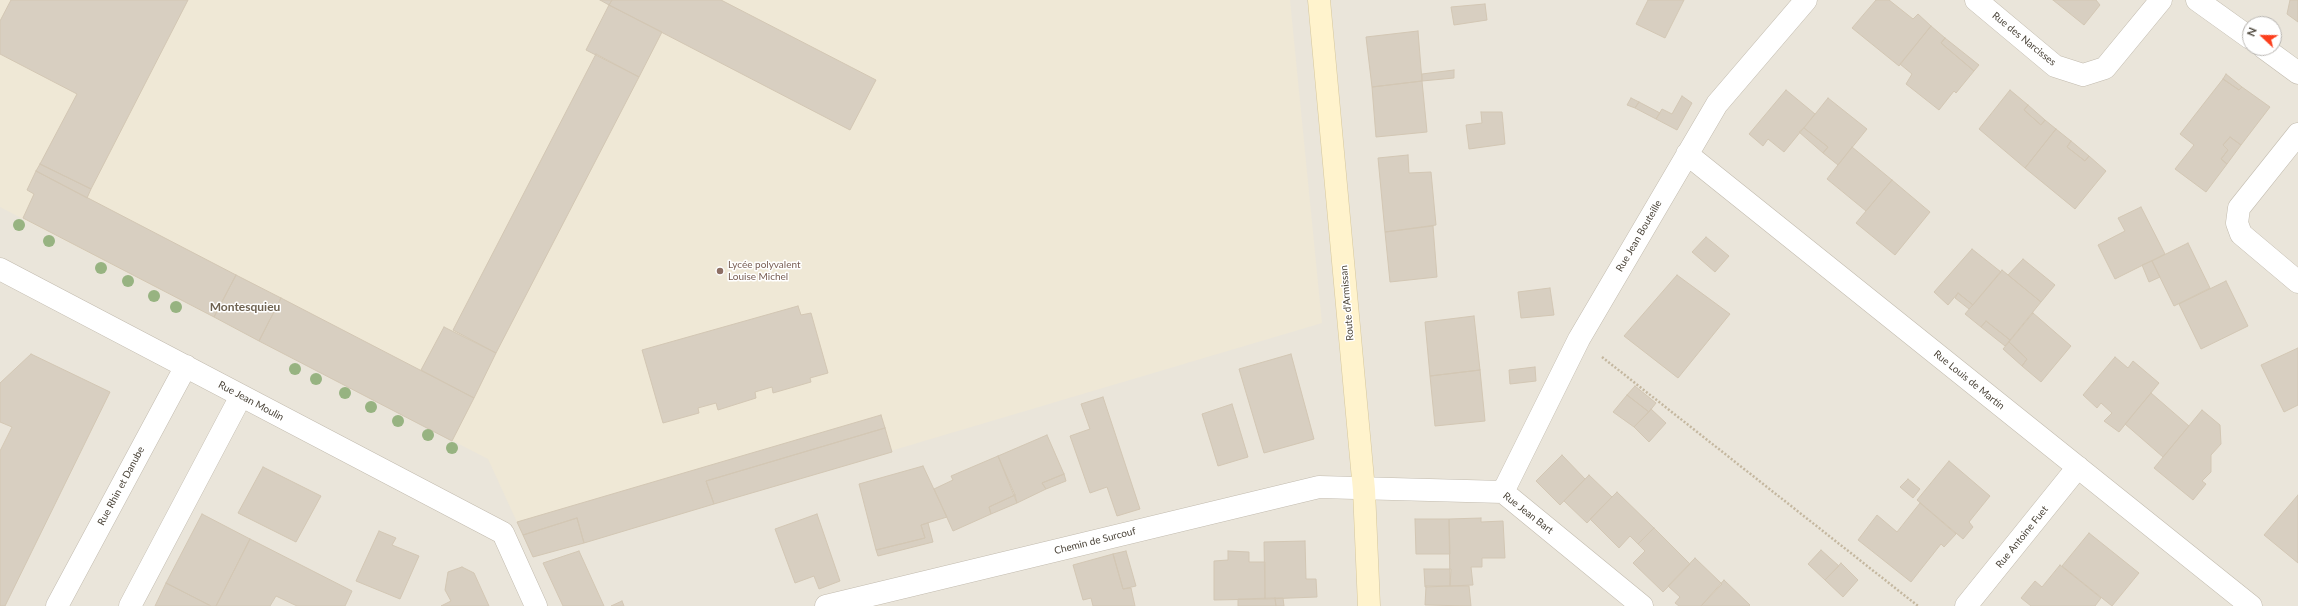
<!DOCTYPE html>
<meta charset="utf-8">
<style>
body{margin:0}
#map{position:relative;width:2298px;height:606px;overflow:hidden;background:#f6f3ec;font-family:Lato,sans-serif}
canvas{display:block}
.north{position:absolute;left:2242px;top:16px;width:40px;height:40px;box-sizing:border-box;background:#fff;border:1px solid #b7b4b0;border-radius:50%;rotate:292deg;font-size:11px;font-weight:700;line-height:16px;text-align:center;color:#4b4439}
.north::after{content:'';display:block;margin:auto;width:14px;height:18px;background:#fc3f1d;clip-path:polygon(50% 0,100% 100%,50% 72%,0 100%)}
</style>
<div id="map">
<canvas width="2298" height="606"></canvas>
<div class="north">N</div>
</div>
<script>
const ctx = document.querySelector('canvas').getContext('2d');
ctx.lineJoin = 'round';
function fill(path, color) { ctx.fillStyle = color; ctx.fill(path, 'evenodd'); }
const toPath = rows => new Path2D(rows.map(r => 'M' + r).join(''));
function strokePath(path, color, width, dash) { ctx.strokeStyle = color; ctx.lineWidth = width; ctx.lineCap = dash ? 'butt' : 'round'; ctx.setLineDash(dash || []); ctx.stroke(path); }
function write(font, color, halo, rows, align = 'center') {
  ctx.font = font + ' Lato,sans-serif'; ctx.lineWidth = 3; ctx.setLineDash([]); ctx.textBaseline = 'middle'; ctx.strokeStyle = halo; ctx.fillStyle = color; for (const [text, x, y, turn = 0] of rows) {
    ctx.save(); ctx.translate(x, y); ctx.rotate((+turn || 0) * Math.PI / 180); ctx.textAlign = isNaN(turn) ? turn : align; if (halo) ctx.strokeText(text, 0, 0); ctx.fillText(text, 0, 0); ctx.restore();
  }
}
const residential = toPath([
 [0,0,2298,0,2298,606,0,606],
 [2250,24,2274,24,2274,48,2250,48]
]);
const education = toPath([
 [0,0,1290,0,1322,323,533,557,488,459,0,207]
]);
const building = toPath([
 [11,0,188,0,91,189,40,164,77,94,0,54,0,21,11,0],
 [600,0,612,0,609,5,600,0],
 [612,0,721,0,876,80,850,130,609,5,612,0],
 [1648,0,1684,0,1665,38,1636,24,1648,0],
 [1876,0,1889,0,1913,19,1918,14,1931,26,1899,66,1852,28,1876,0],
 [2053,0,2096,0,2100,5,2084,25,2053,0],
 [2290,0,2298,0,2298,22,2287,14,2290,0],
 [1485,4,1487,20,1454,25,1451,7,1485,4],
 [609,5,662,32,639,77,586,50,609,5],
 [1931,26,1945,38,1941,43,1974,71,1956,93,1954,91,1939,110,1906,84,1912,74,1900,64,1931,26],
 [1418,31,1422,81,1372,87,1366,37,1418,31],
 [1945,38,1979,65,1974,71,1941,43,1945,38],
 [596,54,639,77,496,353,453,330,596,54],
 [1454,70,1454,78,1422,81,1422,74,1454,70],
 [2226,74,2242,87,2239,90,2223,79,2226,74],
 [2223,79,2239,90,2242,87,2270,107,2241,145,2230,137,2223,145,2228,150,2221,159,2227,164,2206,192,2175,169,2194,145,2180,134,2223,79],
 [1422,81,1427,132,1376,137,1372,87,1422,81],
 [1786,90,1815,114,1784,152,1768,139,1763,146,1749,134,1786,90],
 [2010,90,2028,105,2024,110,2041,125,2045,120,2056,129,2025,168,1979,129,2010,90],
 [1682,96,1692,103,1677,130,1656,119,1662,109,1672,114,1682,96],
 [1631,98,1639,102,1635,108,1627,105,1631,98],
 [1828,98,1867,129,1838,165,1823,153,1828,147,1804,128,1828,98],
 [1639,102,1660,113,1656,119,1635,108,1639,102],
 [2028,105,2045,120,2041,125,2024,110,2028,105],
 [1481,112,1502,112,1505,144,1469,149,1466,125,1482,123,1481,112],
 [1804,128,1828,147,1823,153,1799,132,1804,128],
 [2056,129,2071,141,2067,147,2085,161,2089,156,2106,171,2075,209,2025,168,2056,129],
 [2230,137,2241,145,2227,164,2221,159,2228,150,2223,145,2230,137],
 [2071,141,2089,156,2085,161,2067,147,2071,141],
 [1852,147,1892,180,1866,211,1827,179,1852,147],
 [1408,155,1409,173,1431,172,1436,225,1385,232,1378,158,1408,155],
 [40,164,91,189,87,198,36,171,40,164],
 [36,171,236,275,214,317,23,218,34,194,27,190,36,171],
 [1892,180,1930,212,1895,255,1856,223,1892,180],
 [2141,207,2165,254,2115,279,2098,245,2125,231,2118,218,2141,207],
 [1433,226,1437,277,1390,282,1385,232,1433,226],
 [1706,237,1729,256,1715,272,1692,252,1706,237],
 [2188,243,2210,288,2174,306,2152,261,2188,243],
 [1972,249,2001,272,1973,305,1958,293,1948,305,1934,292,1972,249],
 [2023,259,2055,285,2041,302,2008,275,2023,259],
 [2152,261,2160,277,2149,282,2142,265,2152,261],
 [2002,270,2041,302,2010,340,1986,321,1981,327,1965,314,2002,270],
 [236,275,281,298,259,341,214,317,236,275],
 [1677,275,1730,314,1678,378,1624,336,1677,275],
 [2226,281,2248,326,2201,349,2179,304,2226,281],
 [1550,288,1554,315,1521,318,1518,292,1550,288],
 [1958,293,1973,305,1969,309,1955,298,1958,293],
 [281,298,474,398,452,441,259,341,281,298],
 [798,306,801,315,811,313,828,373,810,378,811,382,773,393,772,387,755,392,756,398,718,410,716,403,698,408,699,413,663,423,642,350,798,306],
 [2033,313,2071,346,2041,382,2022,366,2027,359,2009,342,2033,313],
 [1474,316,1480,370,1430,376,1425,322,1474,316],
 [1986,321,2010,340,2005,346,1981,327,1986,321],
 [444,327,496,353,474,398,421,370,444,327],
 [2009,342,2027,359,2022,366,2003,349,2009,342],
 [2298,348,2298,405,2284,412,2261,365,2298,348],
 [31,354,110,392,5,606,0,606,0,451,12,427,0,422,0,383,31,354],
 [1291,354,1314,439,1264,453,1239,369,1291,354],
 [2115,357,2128,368,2133,361,2159,383,2119,432,2104,421,2112,413,2101,403,2097,408,2083,395,2115,357],
 [1535,367,1536,381,1510,384,1509,370,1535,367],
 [1480,370,1485,421,1435,426,1430,376,1480,370],
 [1635,386,1656,403,1649,412,1627,395,1635,386],
 [2151,393,2189,426,2163,457,2125,424,2151,393],
 [1627,395,1649,412,1634,427,1613,412,1627,395],
 [1103,397,1140,509,1117,516,1107,487,1090,493,1070,436,1090,429,1081,404,1103,397],
 [1232,404,1248,457,1218,466,1202,414,1232,404],
 [1651,409,1666,423,1649,442,1634,427,1651,409],
 [2202,410,2220,425,2221,444,2211,455,2211,472,2202,481,2206,484,2193,500,2154,468,2202,410],
 [881,415,885,428,706,481,714,504,584,543,577,518,523,535,517,522,881,415],
 [885,428,892,452,714,504,706,481,885,428],
 [1047,435,1064,474,1042,483,1046,489,1017,503,998,456,1047,435],
 [1562,455,1585,479,1560,505,1536,481,1562,455],
 [998,456,1015,495,989,507,991,514,953,531,934,489,953,480,951,476,998,456],
 [1949,461,1990,496,1969,522,1973,527,1963,539,1917,500,1949,461],
 [923,466,947,517,921,525,925,538,876,550,859,484,923,466],
 [263,467,321,496,296,542,238,513,263,467],
 [1064,474,1066,481,1046,489,1042,483,1064,474],
 [1589,475,1612,497,1587,523,1564,501,1589,475],
 [1908,479,1920,489,1913,498,1900,487,1908,479],
 [1617,492,1654,528,1638,544,1630,536,1619,548,1590,519,1617,492],
 [1015,495,1017,503,991,514,989,507,1015,495],
 [2298,495,2298,563,2264,535,2298,495],
 [1920,503,1956,534,1944,547,1941,544,1911,582,1858,540,1877,515,1897,532,1920,503],
 [202,514,250,539,216,606,211,606,166,583,202,514],
 [817,514,840,581,819,589,814,576,795,583,775,529,817,514],
 [577,518,584,543,533,557,523,535,577,518],
 [1481,518,1481,522,1503,521,1505,558,1482,558,1482,567,1471,567,1473,585,1450,586,1449,519,1481,518],
 [1415,519,1449,519,1450,554,1416,554,1415,519],
 [928,523,933,542,878,556,876,550,925,538,921,525,928,523],
 [1654,528,1690,564,1663,592,1633,563,1645,551,1638,544,1654,528],
 [379,531,396,538,392,545,419,556,400,599,356,581,379,531],
 [2089,533,2139,573,2112,606,2062,566,2089,533],
 [250,539,352,591,345,606,297,606,276,596,270,606,216,606,250,539],
 [1305,541,1306,579,1316,579,1317,597,1265,599,1264,542,1305,541],
 [1821,550,1839,566,1825,580,1808,564,1821,550],
 [579,551,604,606,563,606,543,563,579,551],
 [1126,551,1136,586,1123,589,1113,554,1126,551],
 [1228,551,1249,552,1249,562,1265,562,1265,599,1214,600,1214,561,1228,560,1228,551],
 [1113,554,1123,589,1131,588,1135,606,1093,606,1091,598,1083,600,1073,565,1113,554],
 [1695,558,1722,584,1701,606,1679,606,1675,603,1680,597,1668,586,1695,558],
 [1841,563,1858,580,1843,597,1825,580,1841,563],
 [2060,565,2101,598,2095,606,2031,606,2021,598,2035,581,2042,587,2060,565],
 [462,567,474,573,489,606,441,606,451,601,445,590,448,572,462,567],
 [1424,569,1451,569,1450,586,1425,587,1424,569],
 [1724,580,1750,605,1749,606,1701,606,1724,580],
 [166,583,211,606,155,606,166,583],
 [1426,586,1469,586,1471,606,1425,605,1426,586],
 [1275,598,1283,598,1284,606,1276,606,1275,598],
 [1275,598,1276,606,1238,606,1238,599,1275,598],
 [622,601,624,606,611,606,622,601]
]);
const path = toPath([
 [1602,357,1918,606]
]);
const street = toPath([
 [1976,0,2055,66,2083,75,2105,68,2161,0],
 [2197,0,2250,38],
 [2264,48,2298,73],
 [2298,134,2239,208,2237,223,2241,234,2298,282],
 [1687,154,2251,606],
 [0,269,503,533,536,606],
 [1503,492,1579,339,1717,104,1806,0],
 [57,606,186,366],
 [130,606,241,396],
 [826,606,1319,487,1503,492,1642,606],
 [1966,606,2078,467]
]);
const secondary = toPath([
 [1319,0,1364,490,1369,606]
]);
const trees = [
 [19,225],
 [49,241],
 [101,268],
 [128,281],
 [154,296],
 [176,307],
 [295,369],
 [316,379],
 [345,393],
 [371,407],
 [398,421],
 [428,435],
 [452,448]
];
const markers = [
 [720,271,4,"#8d6e63"]
];
const streetNames = [
 ["Rue des Narcisses",2024,39,39],
 ["Rue Jean Bouteille",1639,236,-60],
 ["Route d'Armissan",1347,303,-95],
 ["Rue Louis de Martin",1969,380,39],
 ["Rue Jean Moulin",251,401,28],
 ["Rue Rhin et Danube",121,486,-62],
 ["Rue Jean Bart",1528,513,38],
 ["Rue Antoine Fuet",2022,537,-51],
 ["Chemin de Surcouf",1095,541,-14]
];
const educationNames = [
 ["Lycée polyvalent",728,265],
 ["Louise Michel",728,277]
];
const quarterNames = [
 ["Montesquieu",245,307]
];
fill(residential, '#eae5da');
fill(education, '#efe8d6');
fill(building, '#d8cfc1');
strokePath(building, '#d3c7b4', 1);
strokePath(street, '#c2bbae', 23);
strokePath(secondary, '#d6c79b', 23);
strokePath(path, '#c4b79f', 2.5, [2, 2]);
strokePath(street, '#fff', 22);
strokePath(secondary, '#fff3cd', 22);
ctx.fillStyle = '#97b381';
for (const [x, y] of trees) { ctx.beginPath(); ctx.arc(x, y, 6, 0, 2 * Math.PI); ctx.fill(); }
for (const [x, y, r, color] of markers) { const dot = new Path2D(); dot.arc(x, y, r, 0, 2 * Math.PI); ctx.fillStyle = color; ctx.fill(dot); strokePath(dot, '#fff', 1.5); }
write('10px', '#4b4439', '#fff', streetNames);
write('10px', '#785e54', '#fff', educationNames, 'left');
write('bold 12px', '#6e6250', '#fff', quarterNames);
</script>
